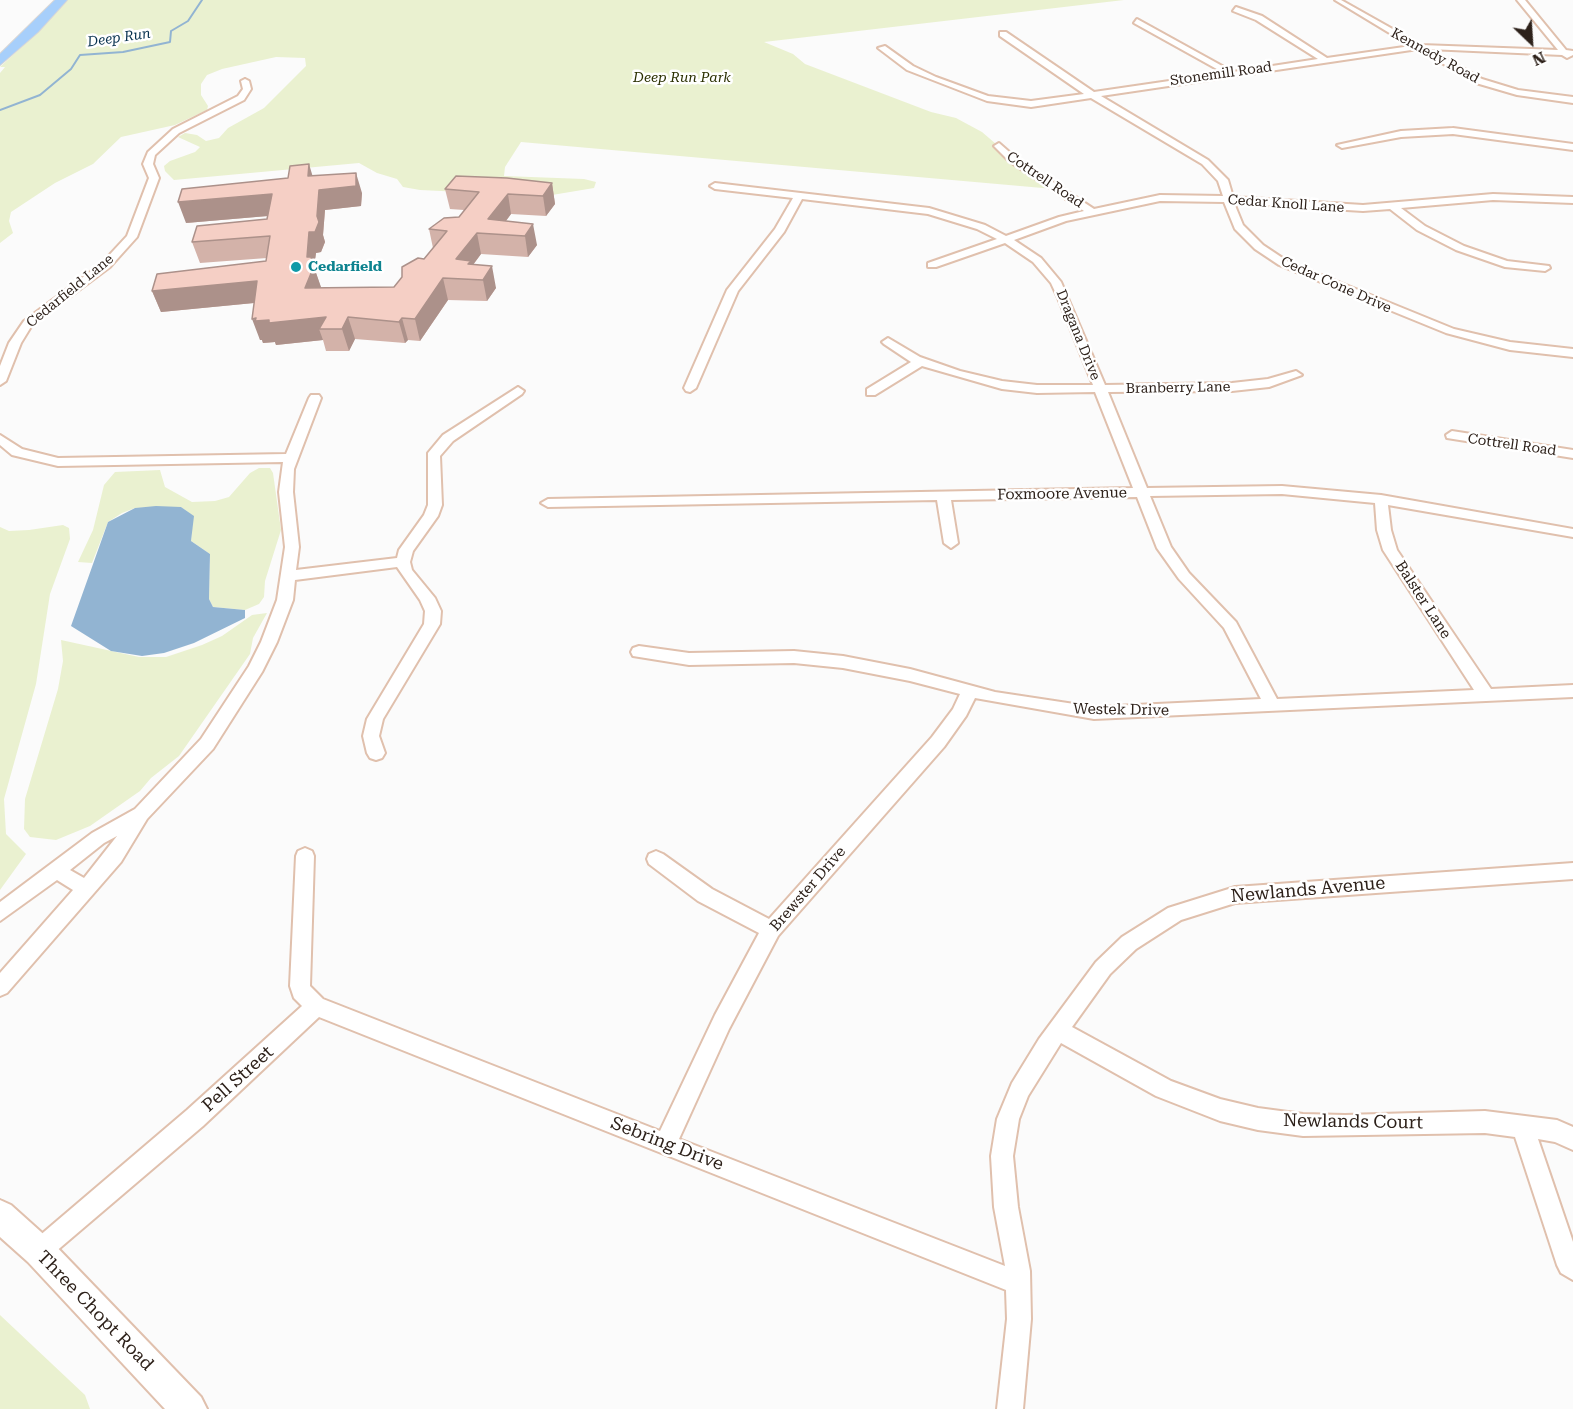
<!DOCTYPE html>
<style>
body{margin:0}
#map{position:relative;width:1573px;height:1409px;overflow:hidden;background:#fbfbfb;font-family:"Roboto Serif",serif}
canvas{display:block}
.north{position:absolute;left:1501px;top:12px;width:60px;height:60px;-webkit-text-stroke:4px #fff;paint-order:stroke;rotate:155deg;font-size:16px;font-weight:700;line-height:24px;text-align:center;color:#2d211a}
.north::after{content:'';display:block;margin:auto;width:21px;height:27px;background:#2d211a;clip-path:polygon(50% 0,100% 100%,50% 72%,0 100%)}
</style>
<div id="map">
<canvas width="1573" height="1409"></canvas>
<div class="north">N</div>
</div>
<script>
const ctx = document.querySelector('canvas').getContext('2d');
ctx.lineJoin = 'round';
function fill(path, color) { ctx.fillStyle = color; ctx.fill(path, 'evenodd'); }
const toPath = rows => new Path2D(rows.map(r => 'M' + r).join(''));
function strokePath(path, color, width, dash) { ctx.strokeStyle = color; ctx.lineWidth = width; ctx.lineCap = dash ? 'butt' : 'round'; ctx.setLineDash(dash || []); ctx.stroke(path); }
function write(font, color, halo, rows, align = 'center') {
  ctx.font = font + ' "Roboto Serif",serif'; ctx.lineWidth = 5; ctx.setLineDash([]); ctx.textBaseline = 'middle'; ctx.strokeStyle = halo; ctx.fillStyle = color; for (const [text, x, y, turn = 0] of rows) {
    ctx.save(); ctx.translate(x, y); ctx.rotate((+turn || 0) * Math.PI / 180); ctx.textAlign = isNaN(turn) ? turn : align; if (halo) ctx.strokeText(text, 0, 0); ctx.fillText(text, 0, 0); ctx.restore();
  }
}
const green = toPath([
 [67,0,1124,0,764,42,793,54,805,64,931,112,956,118,982,132,1031,174,1054,189,521,142,505,167,504,176,584,179,596,182,594,188,546,196,420,190,403,187,397,179,377,173,359,163,174,180,165,171,164,166,170,161,195,152,200,147,178,137,185,133,197,135,206,141,219,138,228,128,264,108,306,66,305,58,276,57,222,69,207,75,201,84,201,95,208,106,207,110,175,125,121,137,93,164,55,183,11,212,9,221,13,233,0,243,0,73,5,67,0,67,40,30],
 [259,468,270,468,273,473,281,530,265,581,264,597,259,604,245,610,213,607,209,599,210,554,191,541,193,516,181,507,135,508,122,513,108,522,92,563,78,562,93,530,104,485,115,472,160,470,165,487,192,502,215,501,229,497,250,473],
 [63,525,69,528,70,539,50,594,36,684,4,799,6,834,26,854,0,890,0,527,9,531,29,530],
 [267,613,253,638,250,654,179,756,151,778,140,791,90,826,56,840,30,837,24,829,25,799,58,689,63,661,61,640,139,657,166,657,202,645,222,636,252,615],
 [0,1315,85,1395,90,1409,0,1409]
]);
const water = toPath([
 [156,506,181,507,194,516,191,541,210,554,209,599,213,607,245,610,245,618,194,643,164,653,142,656,111,651,71,626,108,522,135,508]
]);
const stream = toPath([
 [0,110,40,95,71,69,80,55,123,52,170,42,171,31,188,21,202,0]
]);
const street = toPath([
 [1335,0,1341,0,1421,45,1558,50,1517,0,1525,0,1566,50,1573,51,1573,55,1567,58,1562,55,1429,49,1482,79,1518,90,1573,97,1573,103,1517,95,1476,83,1418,49,1101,96,1208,160,1228,180,1233,197,1363,205,1493,194,1573,197,1573,203,1493,200,1401,208,1425,226,1464,246,1507,261,1549,266,1550,268,1545,271,1505,267,1456,250,1417,230,1390,209,1363,211,1234,203,1243,225,1263,245,1287,261,1454,329,1510,342,1573,349,1573,357,1510,350,1446,333,1279,265,1255,249,1235,229,1224,202,1160,201,1066,221,1014,240,1041,258,1061,282,1105,385,1232,383,1268,379,1296,371,1302,375,1269,387,1232,391,1108,392,1147,488,1282,486,1381,495,1573,529,1573,537,1388,505,1391,530,1397,550,1491,689,1573,685,1573,697,1094,719,975,698,966,716,944,747,778,936,729,1029,679,1139,1005,1266,994,1207,991,1156,997,1119,1012,1083,1039,1039,1096,962,1122,937,1168,908,1235,887,1573,863,1573,879,1235,903,1181,920,1136,949,1110,974,1072,1027,1171,1081,1220,1099,1258,1108,1303,1114,1345,1115,1485,1111,1557,1120,1573,1127,1573,1150,1555,1142,1538,1139,1573,1242,1573,1280,1561,1273,1557,1265,1515,1137,1485,1133,1303,1136,1258,1130,1220,1121,1156,1096,1061,1043,1028,1096,1019,1119,1013,1156,1018,1207,1030,1271,1031,1319,1023,1409,997,1409,1007,1319,1006,1290,319,1017,203,1126,47,1259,39,1263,31,1259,27,1251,31,1243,187,1110,302,1006,294,998,290,986,296,856,298,851,305,848,312,851,314,856,310,986,323,999,660,1131,715,1015,759,933,698,901,649,864,647,859,649,854,656,851,663,854,712,889,769,919,932,737,953,709,960,694,910,681,843,668,794,663,689,665,633,656,631,652,633,648,639,646,689,653,794,651,843,656,910,669,995,692,1094,707,1261,699,1224,628,1179,579,1157,548,1137,497,951,500,958,543,951,548,944,543,937,500,548,507,541,503,548,499,1133,488,1095,392,1037,393,1002,389,922,366,875,395,867,395,867,389,911,362,884,344,882,342,888,338,920,357,960,371,1002,381,1037,385,1093,385,1058,298,1051,283,1033,262,1005,243,936,267,928,267,928,263,997,239,977,229,928,214,802,199,784,232,738,291,696,388,690,392,686,391,684,388,727,290,775,229,793,198,715,189,710,186,715,183,929,208,985,225,1006,236,1059,217,1084,211,1009,161,994,146,999,143,1015,157,1094,209,1160,195,1223,196,1218,181,1202,164,1091,98,1031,107,987,101,907,70,878,48,885,46,913,66,936,77,988,96,1031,101,1084,94,1000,36,1000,32,1006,32,1094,92,1224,73,1134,23,1137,19,1233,72,1318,59,1256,20,1233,11,1236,7,1262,16,1327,58,1411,46,1335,0],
 [1282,494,1375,503,1377,530,1383,550,1474,690,1277,699,1236,622,1189,573,1171,547,1150,496,1282,494],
 [245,79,249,81,251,89,244,100,179,133,155,155,153,164,159,178,137,237,110,267,32,325,21,343,6,381,0,385,0,366,9,343,24,321,102,263,127,236,149,178,143,164,148,152,173,129,238,96,243,89,241,81,245,79],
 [1453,128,1573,144,1573,150,1453,134,1401,137,1342,148,1337,145,1401,131,1453,128],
 [518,387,524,391,522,394,453,441,440,456,442,505,438,516,413,551,410,562,412,570,435,598,441,611,440,624,383,719,379,736,385,753,382,758,376,760,370,758,367,753,363,736,367,719,424,624,425,611,420,600,397,567,295,580,293,600,277,642,262,672,213,749,147,819,121,862,7,993,0,996,0,973,73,890,57,880,0,921,0,902,92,833,135,809,201,739,249,666,261,642,277,600,285,547,279,492,283,462,58,466,12,455,0,445,0,435,22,449,58,458,286,454,309,398,311,395,319,395,321,398,294,469,293,492,299,547,296,570,397,558,399,550,424,515,428,505,428,453,443,435,518,387],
 [117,836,84,878,70,870,104,843,117,836],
 [1452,431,1573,450,1573,458,1447,438,1446,435,1452,431]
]);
const secondary = toPath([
 [0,1200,11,1205,50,1240,201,1397,207,1409,165,1409,28,1262,0,1237,0,1200]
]);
const primary = toPath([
 [55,0,67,0,38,32,0,65,0,54,55,0]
]);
const wall = toPath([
 [312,176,362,193,361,206,325,210,323,235,325,242,321,252,316,253,314,267,321,288,394,287,424,259,433,248,429,229,459,217,464,210,450,209,445,189,552,183,555,204,546,216,511,214,506,221,537,245,528,257,481,254,473,265,496,288,487,301,448,300,420,341,408,340,405,343,355,339,349,351,326,351,323,340,276,345,275,342,263,343,262,340,260,340,254,303,161,312,152,291,266,261,267,258,200,263,192,242,267,219,268,216,186,223]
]);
const shadedWall = toPath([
 [309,164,315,184,308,176],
 [356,173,362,193,361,206,325,210,323,235,325,242,321,252,316,253,314,267,321,287,312,310,305,288,307,257,309,232,317,216,319,190],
 [552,183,555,204,546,216,543,196],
 [272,194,279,215,186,223,178,202],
 [508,194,511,214,496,234,488,219],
 [533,224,537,245,528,257,525,236],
 [477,233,481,254,472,266,456,259],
 [492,266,496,288,487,301,483,280],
 [443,278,448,300,420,341,415,319],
 [257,281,264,302,161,312,152,291],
 [326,317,319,329,323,340,276,345,275,342,263,343,262,340,260,340,252,319,269,320],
 [348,317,355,339,349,351,342,329],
 [402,318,408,340,405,343,399,322]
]);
const building = toPath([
 [309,164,308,176,356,173,356,186,319,190,317,216,319,222,315,232,309,232,307,257,311,257,314,266,305,288,394,287,402,277,402,267,418,258,424,259,447,231,429,229,444,218,459,217,479,192,445,189,456,176,507,178,552,183,543,196,508,194,488,219,533,224,525,236,477,233,456,259,471,261,468,264,492,266,483,280,443,278,415,319,402,318,399,322,348,317,342,329,319,329,326,317,269,323,269,320,255,321,256,318,252,319,257,281,152,291,157,274,266,261,270,236,192,242,197,226,267,219,272,194,178,202,182,189,288,178,290,166,309,164]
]);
const markers = [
 [296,267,6,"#0f9aa8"]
];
const farWaternames = [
 ["Deep Run",119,38,-8]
];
const farStreetnames = [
 ["Kennedy Road",1435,56,29],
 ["Stonemill Road",1221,74,-8],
 ["Cottrell Road",1045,180,34],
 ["Cedar Knoll Lane",1286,204,4],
 ["Cedar Cone Drive",1336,285,24],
 ["Cedarfield Lane",70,291,-39],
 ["Dragana Drive",1078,335,68],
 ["Branberry Lane",1178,388,-1],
 ["Cottrell Road",1512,445,8]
];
const farParknames = [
 ["Deep Run Park",682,78]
];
const farCulturenames = [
 ["Cedarfield",308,267]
];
const streetNames = [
 ["Foxmoore Avenue",1062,494,-1],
 ["Balster Lane",1423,600,57],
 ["Westek Drive",1121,710,1],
 ["Brewster Drive",808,889,-49]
];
const nearStreetnames = [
 ["Newlands Avenue",1308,890,-5],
 ["Pell Street",238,1079,-42],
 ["Newlands Court",1353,1122,1],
 ["Sebring Drive",667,1144,21],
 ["Three Chopt Road",95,1311,46]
];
fill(green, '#eaf1d0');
fill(water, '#92b4d2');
strokePath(stream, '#92b4d2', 2);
strokePath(street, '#e0c0ad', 4);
strokePath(secondary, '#e0c0ad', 4);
strokePath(primary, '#d9d7d6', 2);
fill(street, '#fff');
fill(secondary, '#fff');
fill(primary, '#a7cffb');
fill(wall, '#d3b2a9');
fill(shadedWall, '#ac918a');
fill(building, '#f5cfc5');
strokePath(building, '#ac918a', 1.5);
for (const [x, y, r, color] of markers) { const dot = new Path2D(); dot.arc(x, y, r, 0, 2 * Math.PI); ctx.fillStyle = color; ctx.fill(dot); strokePath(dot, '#fff', 2); }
write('italic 14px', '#052f4d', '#fff', farWaternames);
write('14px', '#2d211a', '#fff', farStreetnames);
write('italic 14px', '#2a2f00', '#fff', farParknames);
write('bold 14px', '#0d838f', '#fff', farCulturenames, 'left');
write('15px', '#2d211a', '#fff', streetNames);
write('18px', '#2d211a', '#fff', nearStreetnames);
</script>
